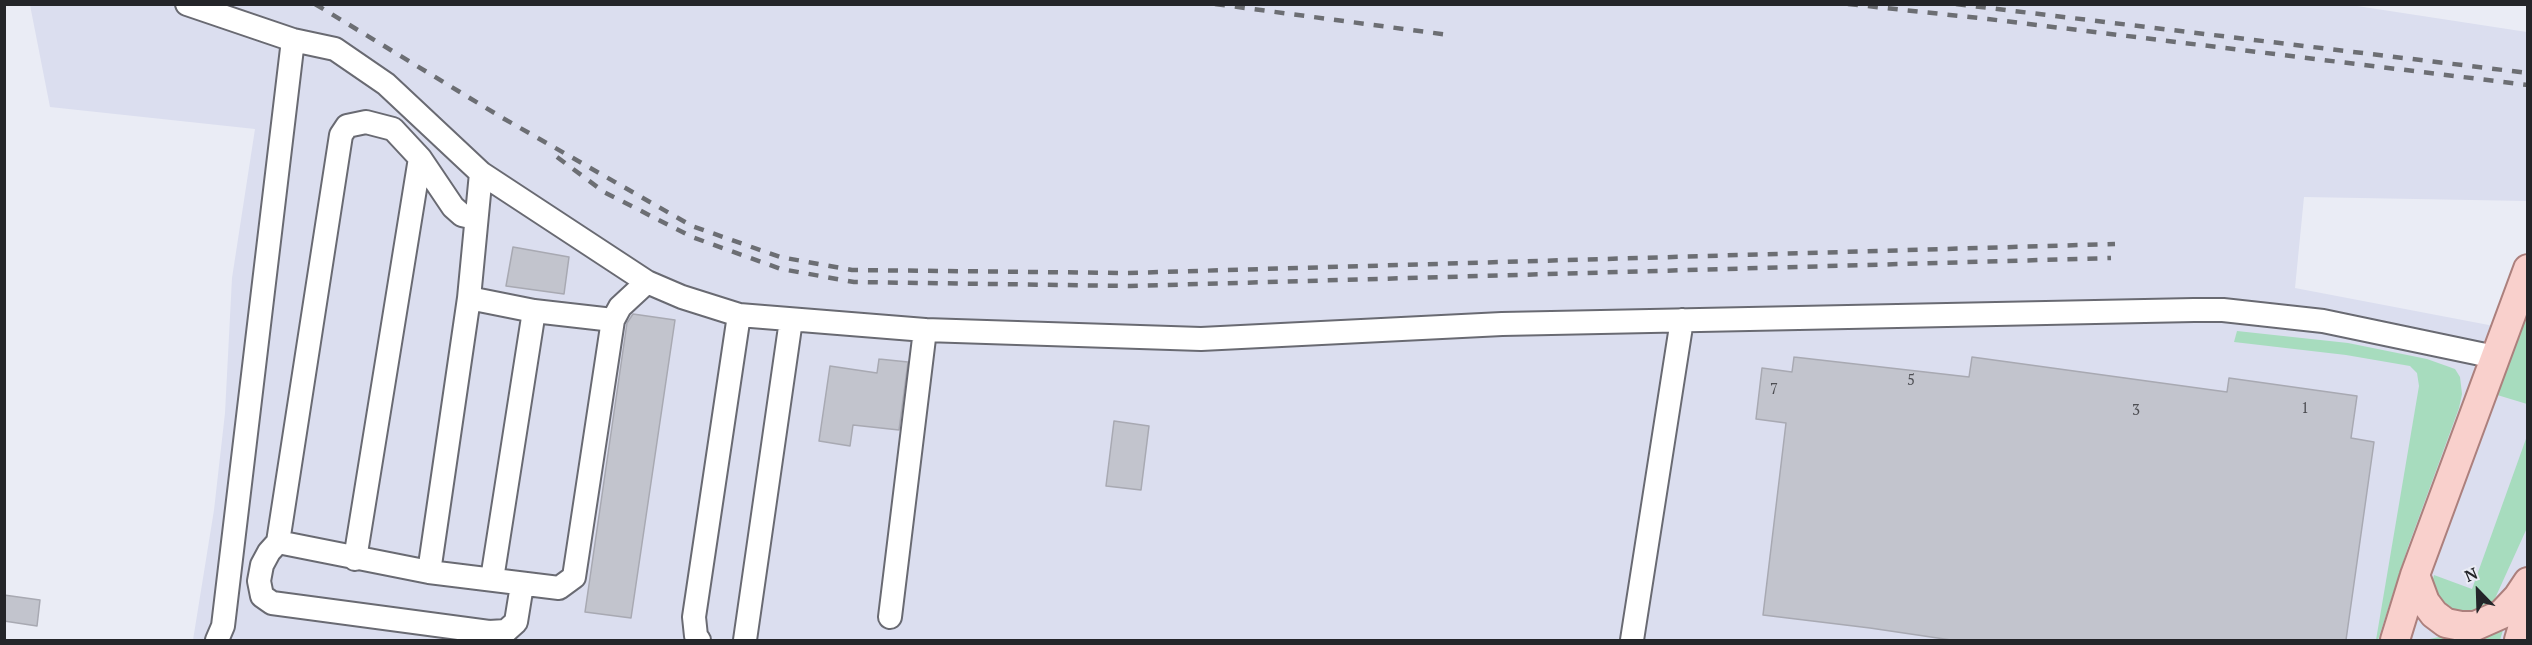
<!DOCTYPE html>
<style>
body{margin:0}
#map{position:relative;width:2532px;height:645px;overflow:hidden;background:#eaecf5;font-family:"PT Serif",serif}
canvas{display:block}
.frame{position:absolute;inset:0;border:6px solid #242529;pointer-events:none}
.north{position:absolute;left:2448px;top:561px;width:60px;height:60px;-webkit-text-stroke:4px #eaecf5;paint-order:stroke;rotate:337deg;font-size:16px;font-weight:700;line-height:24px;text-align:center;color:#242529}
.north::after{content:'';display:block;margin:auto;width:21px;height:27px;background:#242529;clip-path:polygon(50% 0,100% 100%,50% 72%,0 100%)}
</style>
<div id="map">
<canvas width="2532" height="645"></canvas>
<div class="frame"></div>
<div class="north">N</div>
</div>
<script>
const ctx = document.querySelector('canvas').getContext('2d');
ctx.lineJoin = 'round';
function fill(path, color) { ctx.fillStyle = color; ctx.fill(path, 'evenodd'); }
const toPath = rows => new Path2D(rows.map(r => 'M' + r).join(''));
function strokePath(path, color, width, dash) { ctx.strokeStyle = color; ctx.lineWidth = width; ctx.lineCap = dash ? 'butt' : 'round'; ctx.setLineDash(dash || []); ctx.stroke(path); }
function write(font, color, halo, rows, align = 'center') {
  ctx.font = font + ' "PT Serif",serif'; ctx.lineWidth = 4.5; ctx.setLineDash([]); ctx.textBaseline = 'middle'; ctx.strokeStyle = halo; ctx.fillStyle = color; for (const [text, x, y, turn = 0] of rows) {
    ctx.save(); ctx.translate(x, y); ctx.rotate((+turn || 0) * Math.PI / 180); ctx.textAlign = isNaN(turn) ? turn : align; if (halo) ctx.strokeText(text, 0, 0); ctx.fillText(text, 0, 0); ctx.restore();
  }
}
const built = toPath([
 [2344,4,2527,32,2527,201,2304,197,2295,288,2494,326,2527,368,2527,640,193,640,214,510,225,413,232,278,255,129,50,107,30,5]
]);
const green = toPath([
 [2527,309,2527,404,2494,394],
 [2237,331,2348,343,2427,359,2455,369,2460,377,2462,394,2459,408,2408,547,2378,640,2376,640,2419,386,2417,373,2410,366,2346,355,2234,342],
 [2527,436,2527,528,2492,605,2479,613,2456,613,2441,605,2432,583,2434,575,2472,589],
 [2504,627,2500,640,2425,640,2439,637]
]);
const building = toPath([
 [513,247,569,257,564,294,506,286,513,247],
 [633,314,675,320,631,618,585,612,627,323,633,314],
 [1794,357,1969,377,1972,357,2227,392,2229,378,2357,396,2351,438,2374,442,2346,640,1951,640,1870,628,1763,615,1786,423,1756,419,1762,368,1792,372,1794,357],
 [879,359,908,362,899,430,853,425,850,446,819,441,830,366,877,373,879,359],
 [1114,421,1149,426,1141,490,1106,486,1114,421],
 [4,595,40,600,37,626,4,621,4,595]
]);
const minor = toPath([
 [187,4,293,40,335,49,386,84,481,173,647,282,682,297,739,315,925,330,1201,339,1502,324,2194,310,2223,310,2323,321,2495,357],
 [475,218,462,215,453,207,420,158,393,129,366,122,347,126,341,135,278,542,269,552,262,565,259,581,262,596,272,603,489,632,506,631,516,622,522,585],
 [469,298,534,311,613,320],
 [278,542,429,572,559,588,574,577,613,320,620,307,647,282],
 [355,559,420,158],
 [429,572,469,298,481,173],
 [492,579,534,311],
 [890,617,925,330],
 [217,640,223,626,293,40],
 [699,640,696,636,694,617,739,315],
 [745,640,791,320],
 [1632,640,1682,320]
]);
const major = toPath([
 [2415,575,2425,602,2434,614,2446,623,2461,626,2475,626,2502,614,2518,597,2528,582],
 [2395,640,2415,575,2528,269],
 [2519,640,2528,609]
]);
const rail = toPath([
 [315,4,501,117,692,226,780,257,852,270,1127,273,2115,244],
 [1215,4,1449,35],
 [1848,4,1988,19,2528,85],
 [1956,4,2528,73],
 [557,157,604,192,692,237,781,269,854,282,1130,286,2111,258]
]);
const numberNames = [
 ["5",1911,381],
 ["7",1774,390],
 ["1",2305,409],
 ["3",2136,411]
];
fill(built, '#dbdeef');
fill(green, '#a7dcbe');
fill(building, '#c2c4cd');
strokePath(building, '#a8a9b2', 1.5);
strokePath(minor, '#696a72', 26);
strokePath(major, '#ac807d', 32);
strokePath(minor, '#fff', 22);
strokePath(major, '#f9d0cc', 28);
strokePath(rail, '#6c6e73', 4.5, [10, 10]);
write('15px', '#4c4d52', null, numberNames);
</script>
